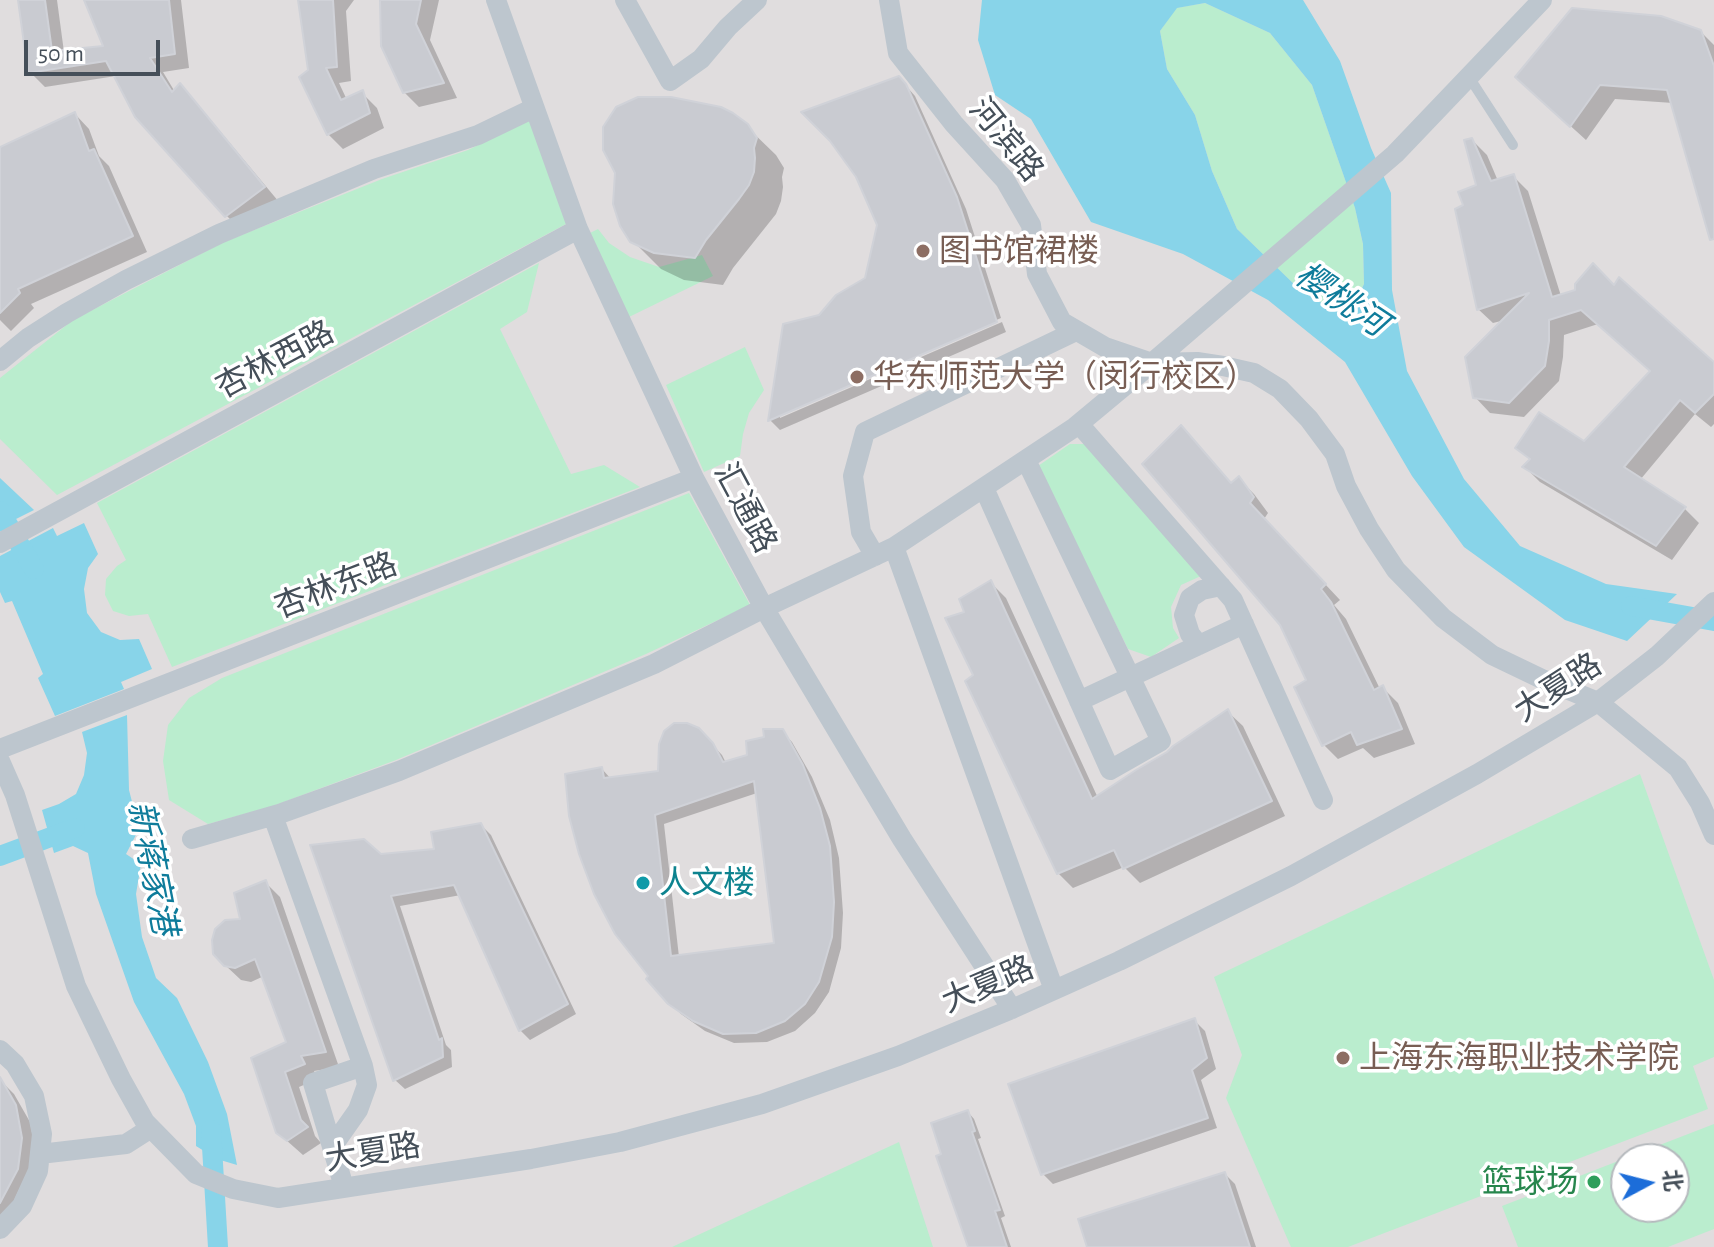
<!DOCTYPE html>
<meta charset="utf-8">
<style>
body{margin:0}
#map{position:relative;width:1714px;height:1247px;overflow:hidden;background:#efecec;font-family:"Alegreya Sans","Noto Sans SC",sans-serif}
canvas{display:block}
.north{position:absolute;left:1610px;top:1143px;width:80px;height:80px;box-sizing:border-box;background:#fff;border:2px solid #b5b9bd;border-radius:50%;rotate:83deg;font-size:22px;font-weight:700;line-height:32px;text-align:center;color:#454f59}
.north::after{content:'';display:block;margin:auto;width:28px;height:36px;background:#1c6dd9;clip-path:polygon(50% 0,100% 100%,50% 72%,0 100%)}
.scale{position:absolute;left:24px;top:40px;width:136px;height:36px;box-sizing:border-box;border:4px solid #454f59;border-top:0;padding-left:10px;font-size:24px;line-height:28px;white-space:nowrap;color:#454f59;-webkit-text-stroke:6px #fff;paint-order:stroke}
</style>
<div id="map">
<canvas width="1714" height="1247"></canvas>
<div class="north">北</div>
<div class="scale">50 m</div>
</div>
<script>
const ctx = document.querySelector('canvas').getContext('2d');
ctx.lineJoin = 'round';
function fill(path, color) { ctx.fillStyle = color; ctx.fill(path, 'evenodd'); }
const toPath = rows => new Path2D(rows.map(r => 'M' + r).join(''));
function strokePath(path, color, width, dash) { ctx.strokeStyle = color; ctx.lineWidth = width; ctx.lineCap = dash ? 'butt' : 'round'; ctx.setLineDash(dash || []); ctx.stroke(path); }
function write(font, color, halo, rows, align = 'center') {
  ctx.font = font + ' "Alegreya Sans","Noto Sans SC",sans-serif'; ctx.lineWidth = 7; ctx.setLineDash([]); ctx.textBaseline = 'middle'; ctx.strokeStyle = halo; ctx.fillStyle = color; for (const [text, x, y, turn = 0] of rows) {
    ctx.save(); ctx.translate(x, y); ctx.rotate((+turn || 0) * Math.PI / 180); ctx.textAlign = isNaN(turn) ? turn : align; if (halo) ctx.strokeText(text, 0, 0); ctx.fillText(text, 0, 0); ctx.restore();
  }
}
const education = toPath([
 [0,0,1714,0,1714,1247,0,1247],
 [1626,1159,1674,1159,1674,1207,1626,1207]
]);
const green = toPath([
 [1205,3,1270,33,1312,85,1355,208,1363,244,1364,284,1354,305,1331,309,1297,287,1237,229,1212,171,1195,115,1167,69,1160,31,1176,8],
 [529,120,568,223,57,495,0,439,0,378,73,320,224,242,382,179,468,150],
 [598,229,609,243,630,257,659,267,702,255,713,276,629,317,590,233],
 [539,263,527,312,500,329,571,474,604,465,640,487,172,667,148,614,129,616,113,611,105,595,106,579,117,566,126,560,97,503],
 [745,347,764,390,749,413,743,434,740,456,704,472,666,385],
 [1070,444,1084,444,1201,576,1181,585,1171,607,1173,628,1179,638,1151,657,1128,649,1038,466],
 [689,493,750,605,646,654,396,760,273,806,208,824,169,800,163,761,168,725,189,698,222,678],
 [1640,774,1714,980,1714,1057,1693,1066,1708,1109,1348,1247,1291,1247,1226,1098,1242,1055,1214,977],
 [1714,1124,1714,1229,1668,1247,1518,1247,1502,1206],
 [1626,1159,1674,1159,1674,1207,1626,1207],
 [899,1142,933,1247,672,1247]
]);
const water = toPath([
 [982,0,1303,0,1340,61,1371,148,1391,193,1392,290,1407,371,1464,479,1520,546,1606,584,1677,594,1627,641,1565,620,1464,547,1412,476,1345,362,1268,300,1183,254,1091,222,1031,119,995,95,978,40],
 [1205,3,1270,33,1312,85,1355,208,1363,244,1364,284,1354,305,1331,309,1297,287,1237,229,1212,171,1195,115,1167,69,1160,31,1177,8],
 [0,478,34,510,0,527],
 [84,523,98,554,88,568,84,589,87,613,101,632,120,640,139,639,152,669,121,682,124,689,55,716,38,678,43,674,12,601,5,603,0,592,0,556,53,528,57,536],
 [127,715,129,790,139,829,126,854,141,864,136,894,142,937,156,978,177,998,208,1062,227,1114,237,1165,217,1159,196,1146,196,1126,184,1094,134,1002,96,894,88,853,73,846,54,853,42,810,59,804,76,794,84,775,87,753,82,732]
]);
const shadow = toPath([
 [20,0,57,0,64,52,106,48,86,0,181,0,189,68,163,72,175,92,180,86,194,100,279,202,241,230,226,215,116,76,45,87,30,72],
 [300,0,354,0,346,11,351,81,339,83,347,100,362,93,377,108,384,128,343,149,328,134,310,71],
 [382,0,439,0,430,40,457,98,419,107,404,92],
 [1700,31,1714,45,1714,233,1673,103,1615,99,1586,140,1533,92],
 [899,78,915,96,966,209,1001,318,780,414,780,418,1002,322,1006,332,780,430,770,420,785,326,820,317,867,279,879,225],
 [75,114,89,129,99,156,109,166,147,252,31,304,34,308,11,331,0,320,0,149],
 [746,126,776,155,784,168,782,177,783,187,781,201,776,214,733,268,723,285,684,280,661,269,632,240],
 [1472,140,1487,155,1498,181,1513,176,1528,191,1561,296,1614,288,1714,365,1714,424,1711,427,1695,414,1640,480,1684,508,1699,523,1672,560,1540,482,1525,467,1531,461,1518,447,1585,444,1652,372,1598,324,1564,335,1563,357,1559,381,1524,417,1490,413,1475,397,1505,320,1493,323,1478,309,1465,206,1479,187],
 [1181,427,1232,484,1239,479,1254,494,1268,513,1264,519,1340,600,1334,605,1346,619,1380,689,1383,688,1398,703,1415,744,1374,758,1363,748,1338,759,1323,744,1308,681],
 [991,583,1006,598,1098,798,1228,712,1243,726,1285,816,1140,883,1124,867,1073,888,1058,873,976,676,967,613],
 [698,730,722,755,726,763,750,756,782,731,792,742,812,777,830,820,839,858,843,913,841,948,829,992,815,1013,795,1031,767,1042,734,1043,705,1031,681,1014,649,978,602,769,611,779,660,773],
 [757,793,777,945,679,957,664,824],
 [481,825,491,835,576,1014,530,1040,520,1030,461,895,400,906,446,1045,451,1050,452,1067,405,1089,395,1080,380,856,436,851],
 [265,882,280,897,339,1067,314,1071,318,1079,299,1087,315,1136,321,1143,303,1155,277,1132,288,1043,264,976,251,982,241,980,225,965,242,920],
 [1195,1021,1205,1031,1216,1069,1201,1080,1217,1128,1053,1184,1043,1174],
 [0,1080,14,1094,30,1122,36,1154,0,1230],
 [968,1112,974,1119,981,1138,978,1139,1005,1216,1001,1218,1011,1247,968,1247,970,1246,944,1155],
 [1225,1174,1235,1184,1256,1247,1089,1247]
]);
const canal = toPath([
 [0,511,34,569],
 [1631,606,1714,621],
 [0,856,75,828],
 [211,1130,218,1247]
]);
const building = toPath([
 [18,0,45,0,52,51,103,46,84,0,169,0,175,54,150,58,172,92,180,83,265,187,225,217,135,117,106,61,28,73,18,0],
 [298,0,333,0,337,67,326,68,341,100,363,90,370,113,327,135,299,77,308,70,298,0],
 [380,0,421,0,416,24,444,83,403,93,381,46,380,0],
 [1572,8,1661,16,1701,30,1714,66,1714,239,1710,240,1667,90,1600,85,1570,127,1515,77,1572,8],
 [899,76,906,84,957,197,997,322,768,421,783,324,819,315,836,295,865,278,877,225,856,177,830,141,801,112,899,76],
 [638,97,671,97,721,107,733,113,748,124,757,138,754,148,755,158,754,172,749,185,739,199,706,240,695,258,654,253,630,242,620,226,613,204,615,173,603,150,603,127,616,107,638,97],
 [75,112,89,151,94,149,133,236,18,289,20,293,0,313,0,147,75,112],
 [1472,138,1491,181,1514,174,1552,297,1575,290,1575,284,1593,263,1614,285,1619,277,1714,362,1714,394,1695,413,1680,400,1624,467,1686,507,1656,546,1522,467,1530,459,1515,448,1539,412,1584,441,1650,371,1581,310,1549,320,1549,341,1545,366,1509,403,1473,398,1465,357,1529,293,1477,310,1455,209,1463,205,1458,192,1476,185,1464,140,1472,138],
 [1181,425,1231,483,1239,476,1254,497,1250,503,1326,584,1321,589,1331,602,1374,690,1383,685,1402,729,1357,745,1351,732,1322,746,1294,687,1306,680,1280,625,1142,464,1181,425],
 [991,580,1092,799,1136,770,1167,752,1173,746,1228,709,1272,801,1123,869,1114,850,1057,874,965,681,973,675,945,618,964,612,959,599,991,580],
 [674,723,687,723,699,728,713,743,723,762,747,755,746,741,764,737,763,729,783,729,803,765,820,808,830,846,834,902,832,937,819,982,805,1004,785,1021,756,1033,723,1034,693,1021,668,1004,646,979,648,976,615,934,594,894,579,854,569,816,565,774,602,767,604,778,658,771,659,744,664,731,674,723],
 [754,781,774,943,671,956,655,815,754,781],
 [481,823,568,1004,519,1031,454,885,391,896,439,1040,442,1038,443,1057,393,1081,310,845,364,839,381,854,434,849,431,832,481,823],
 [266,880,326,1052,301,1056,305,1064,285,1072,301,1120,308,1127,287,1141,276,1133,251,1058,286,1042,255,959,235,968,224,966,213,954,212,940,215,929,225,920,240,919,234,893,266,880],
 [1195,1018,1207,1058,1192,1070,1208,1118,1041,1175,1008,1084,1195,1018],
 [0,1077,16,1105,22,1138,18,1169,0,1203,0,1077],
 [968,1110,975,1131,972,1132,1000,1210,995,1211,1007,1247,968,1247,936,1156,941,1154,931,1123,968,1110],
 [1225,1172,1250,1247,1087,1247,1078,1219,1225,1172]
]);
const lane = toPath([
 [1469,77,1513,145]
]);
const street = toPath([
 [496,0,578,229,694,478,764,608,902,839,1012,1009],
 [625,0,670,81,701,59,728,27,757,0],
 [889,0,898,53,954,124,1005,180,1031,225,1037,274,1062,322,1105,347,1152,363,1197,362,1223,366,1254,373,1280,389,1309,419,1335,454,1346,486,1369,529,1396,570,1443,618,1492,655,1542,679,1598,702,1678,768,1700,803,1714,835],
 [0,361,28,338,67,313,126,280,219,234,374,169,478,135,534,108],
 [1079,424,1233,600,1323,800],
 [984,488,1110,770,1161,741,1026,460],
 [0,543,578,229],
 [894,547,1054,990],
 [875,556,861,532,853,476,865,432,1076,331],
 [1199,645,1190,634,1184,615,1190,598,1202,590,1221,586],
 [1079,701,1244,624],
 [0,749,694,478],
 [0,761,15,795,76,986,121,1079,145,1122,196,1174,233,1189,278,1198,531,1159,620,1142,762,1104,898,1056,1012,1009,1119,961,1291,876,1477,774,1598,702,1657,656,1714,602],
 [273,816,363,1066,313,1083,344,1187],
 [192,839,282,813,399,771,654,664,764,608,894,547,1075,427,1152,363,1395,154,1542,0],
 [0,1050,15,1064,34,1096,42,1134,38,1171,22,1206,0,1229],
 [332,1147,358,1110,367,1085,363,1066],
 [40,1154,126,1144,151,1128]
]);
const markers = [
 [923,251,8,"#8d6e63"],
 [857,377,8,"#8d6e63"],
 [643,883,8,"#0f9aa8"],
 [1343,1058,8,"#8d6e63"],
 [1594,1182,8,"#2e9e5b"]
];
const streetNames = [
 ["河滨路",1006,140,51],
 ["杏林西路",275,360,-28],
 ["汇通路",745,508,62],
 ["杏林东路",336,586,-21],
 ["大夏路",1558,688,-33],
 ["大夏路",988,985,-23],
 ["大夏路",373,1153,-9]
];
const educationNames = [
 ["图书馆裙楼",939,251],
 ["华东师范大学（闵行校区）",873,377],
 ["上海东海职业技术学院",1359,1058]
];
const cultureNames = [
 ["人文楼",659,883]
];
const leisureNames = [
 ["篮球场",1578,1182]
];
const waterNames = [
 ["樱桃河",1341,300,34],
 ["新蒋家港",152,868,79]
];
fill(education, '#e0ddde');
fill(green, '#baedce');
fill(water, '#88d4e9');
fill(shadow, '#0003');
strokePath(canal, '#88d4e9', 20);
fill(building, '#c9cbd1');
strokePath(building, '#d0d2d8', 2);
strokePath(lane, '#bdc6ce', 10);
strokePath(street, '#bdc6ce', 20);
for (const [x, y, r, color] of markers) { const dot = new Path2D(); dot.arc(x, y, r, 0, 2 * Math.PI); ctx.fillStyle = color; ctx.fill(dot); strokePath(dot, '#fff', 3); }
write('32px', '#454f59', '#fff', streetNames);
write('32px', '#785e54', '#fff', educationNames, 'left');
write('32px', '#0d838f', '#fff', cultureNames, 'left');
write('32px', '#27864d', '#fff', leisureNames, 'right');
write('italic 34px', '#0f7c9b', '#fff', waterNames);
</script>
